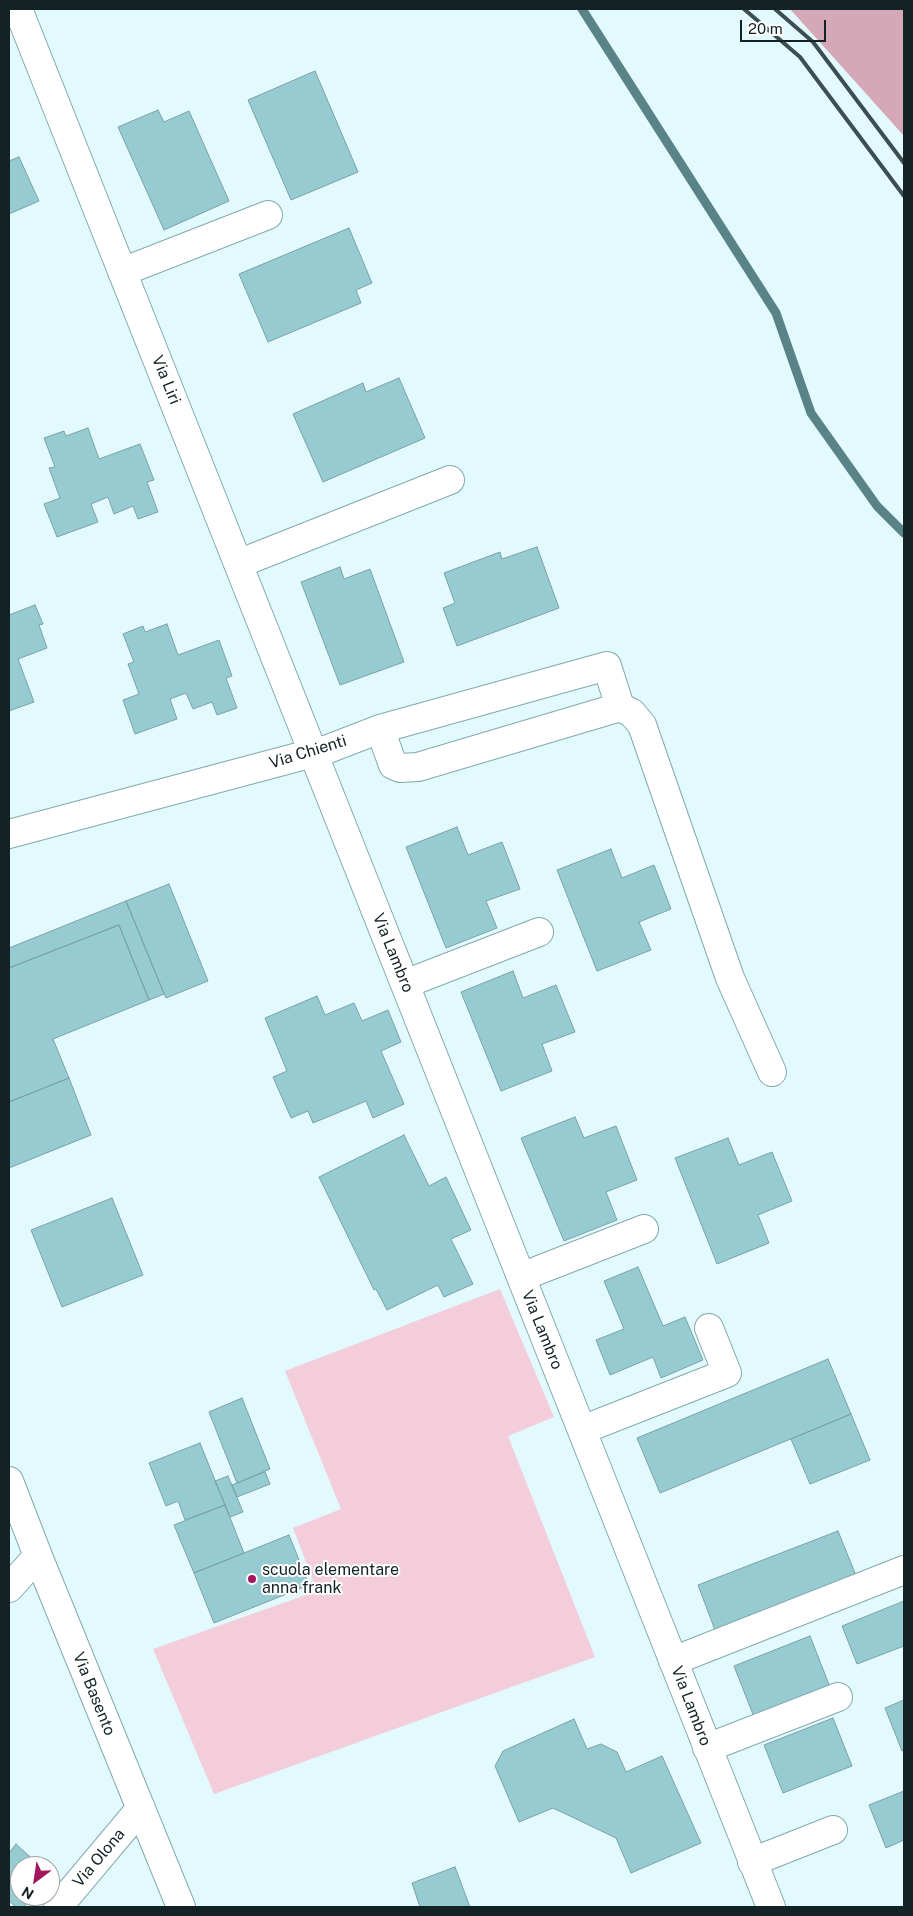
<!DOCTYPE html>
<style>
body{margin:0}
#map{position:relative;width:913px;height:1916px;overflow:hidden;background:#e2fafd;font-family:"Public Sans",sans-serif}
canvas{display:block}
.frame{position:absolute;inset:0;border:10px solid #132224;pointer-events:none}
.north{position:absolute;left:10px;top:1856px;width:50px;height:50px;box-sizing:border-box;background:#fff;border:1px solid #a1a7a7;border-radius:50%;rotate:211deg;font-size:14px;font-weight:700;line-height:20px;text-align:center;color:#132224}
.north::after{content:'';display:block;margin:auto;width:18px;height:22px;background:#a2165e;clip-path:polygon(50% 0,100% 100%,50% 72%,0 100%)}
.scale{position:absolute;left:740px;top:20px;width:86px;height:22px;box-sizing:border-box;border:2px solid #132224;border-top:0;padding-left:6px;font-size:15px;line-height:18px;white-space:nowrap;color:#132224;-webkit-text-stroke:4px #fff;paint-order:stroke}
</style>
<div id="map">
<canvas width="913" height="1916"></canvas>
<div class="frame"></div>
<div class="north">N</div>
<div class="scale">20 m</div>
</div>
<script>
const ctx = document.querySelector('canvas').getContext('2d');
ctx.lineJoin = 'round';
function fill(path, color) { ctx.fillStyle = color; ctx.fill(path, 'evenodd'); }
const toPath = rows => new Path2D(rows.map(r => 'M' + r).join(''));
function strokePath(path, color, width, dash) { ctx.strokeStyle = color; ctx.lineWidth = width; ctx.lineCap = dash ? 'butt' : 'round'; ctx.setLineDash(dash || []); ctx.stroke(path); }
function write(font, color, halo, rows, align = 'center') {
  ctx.font = font + ' "Public Sans",sans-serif'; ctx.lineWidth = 4; ctx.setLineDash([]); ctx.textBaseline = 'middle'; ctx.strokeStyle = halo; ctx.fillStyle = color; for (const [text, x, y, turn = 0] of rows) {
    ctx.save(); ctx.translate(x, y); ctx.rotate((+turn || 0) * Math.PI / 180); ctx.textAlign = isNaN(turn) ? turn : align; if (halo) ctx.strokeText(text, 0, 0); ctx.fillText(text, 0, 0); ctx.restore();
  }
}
const green = toPath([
 [500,1289,554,1417,508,1436,595,1657,214,1794,153,1649,317,1591,293,1528,341,1509,285,1371]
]);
const forest = toPath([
 [790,9,904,9,904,136]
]);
const stream = toPath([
 [582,9,776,313,811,413,877,506,904,533]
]);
const building = toPath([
 [315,71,358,172,291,200,248,100,315,71],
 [158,110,164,122,189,111,229,201,164,230,118,127,158,110],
 [19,157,39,201,9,214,9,161,19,157],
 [349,228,372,283,356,290,361,303,268,342,239,274,349,228],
 [399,378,425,438,323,482,293,414,363,383,366,392,399,378],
 [88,428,99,459,140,444,154,480,147,482,158,512,138,519,133,506,114,514,108,497,91,504,98,522,57,537,44,504,60,498,49,468,55,467,44,438,64,431,66,436,88,428],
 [537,547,559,608,457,646,443,608,455,603,444,573,500,552,502,559,537,547],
 [340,567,344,579,370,569,404,662,340,685,301,582,340,567],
 [35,605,43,624,39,625,47,648,18,659,34,702,9,711,9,615,35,605],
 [167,624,178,655,219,640,232,676,226,678,237,708,217,715,212,702,193,709,186,693,170,699,177,719,135,734,123,700,139,694,128,664,134,662,123,634,143,626,145,632,167,624],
 [457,827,468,855,502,842,520,889,486,901,497,928,446,948,406,847,457,827],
 [611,849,622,878,654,865,671,909,639,922,651,950,597,971,557,870,611,849],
 [169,884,208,981,166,998,126,901,169,884],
 [126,901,164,994,149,1000,119,925,9,968,9,948,126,901],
 [119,925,149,1000,53,1039,69,1078,9,1102,9,968,119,925],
 [513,971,523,998,556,985,575,1032,542,1044,552,1071,501,1091,461,992,513,971],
 [317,996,325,1015,354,1003,362,1021,388,1010,401,1042,381,1051,404,1104,373,1118,366,1101,313,1123,308,1111,291,1118,273,1077,287,1071,265,1018,317,996],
 [69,1078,91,1135,9,1168,9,1102,69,1078],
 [575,1117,584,1138,616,1126,637,1180,606,1192,617,1220,564,1241,521,1138,575,1117],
 [404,1135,429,1186,446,1177,471,1230,451,1239,473,1284,444,1297,438,1285,387,1310,376,1289,374,1290,319,1177,404,1135],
 [728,1138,739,1165,772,1152,792,1201,758,1215,769,1243,717,1264,675,1158,728,1138],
 [112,1198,143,1275,62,1307,31,1230,112,1198],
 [638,1267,663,1326,685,1317,703,1360,661,1378,653,1357,610,1375,596,1340,624,1329,604,1281,638,1267],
 [828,1359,851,1414,660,1493,637,1438,828,1359],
 [242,1398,270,1469,237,1483,209,1412,242,1398],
 [851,1414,870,1460,810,1484,791,1439,851,1414],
 [200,1443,225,1505,185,1520,178,1501,166,1506,149,1463,200,1443],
 [265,1472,270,1484,237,1497,232,1485,265,1472],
 [228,1476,243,1512,230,1517,215,1481,228,1476],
 [225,1505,244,1553,194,1573,174,1525,225,1505],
 [838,1531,857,1578,718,1638,698,1585,838,1531],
 [289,1535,309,1585,214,1623,194,1573,289,1535],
 [904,1601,904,1646,857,1664,842,1626,904,1601],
 [810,1636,830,1687,754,1717,734,1666,810,1636],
 [904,1700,904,1750,902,1751,885,1708,904,1700],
 [833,1718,852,1766,783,1793,764,1745,833,1718],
 [574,1719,587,1749,601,1744,617,1752,626,1772,662,1756,701,1843,631,1873,616,1838,553,1808,519,1822,495,1766,503,1751,574,1719],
 [904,1791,904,1840,886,1848,869,1805,904,1791],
 [16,1844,40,1866,20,1866,20,1896,34,1896,24,1907,16,1907,9,1901,9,1853,16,1844],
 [455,1867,470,1907,420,1907,412,1883,455,1867]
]);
const minor = toPath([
 [18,9,771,1907],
 [122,272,268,215],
 [238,564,450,480],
 [380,729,393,765,400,768,418,767,620,707],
 [9,834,328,749,380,729,607,666,620,707,632,713,642,725,730,978,772,1072],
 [405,984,539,932],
 [521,1277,644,1229],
 [582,1430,727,1373,709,1328],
 [9,1481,38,1556,181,1907],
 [9,1588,38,1556],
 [673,1661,904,1570],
 [707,1748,838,1697],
 [752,1862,833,1830],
 [58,1907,141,1808]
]);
const rail = toPath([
 [744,9,800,57,904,196],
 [775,9,813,42,904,163]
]);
const markers = [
 [252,1579,5,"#a2165e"]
];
const streetNames = [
 ["Via Liri",166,380,68],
 ["Via Chienti",308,752,-17],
 ["Via Lambro",393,953,68],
 ["Via Lambro",542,1330,68],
 ["Via Basento",94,1694,68],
 ["Via Lambro",691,1706,69],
 ["Via Olona",99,1858,-50]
];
const poiNames = [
 ["scuola elementare",262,1570],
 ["anna frank",262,1588]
];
fill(green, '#f3ceda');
fill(forest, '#d5a8b7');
strokePath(stream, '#5a8388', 9);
fill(building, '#96cbd2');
strokePath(building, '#7ba1a6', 1);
strokePath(minor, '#82a9ae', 30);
strokePath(minor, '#fff', 28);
strokePath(rail, '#3d4e50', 4);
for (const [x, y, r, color] of markers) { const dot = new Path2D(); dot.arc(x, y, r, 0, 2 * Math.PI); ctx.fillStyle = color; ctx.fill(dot); strokePath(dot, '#fff', 2); }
write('16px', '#132224', '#fff', streetNames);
write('16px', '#132224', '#fff', poiNames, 'left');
</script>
